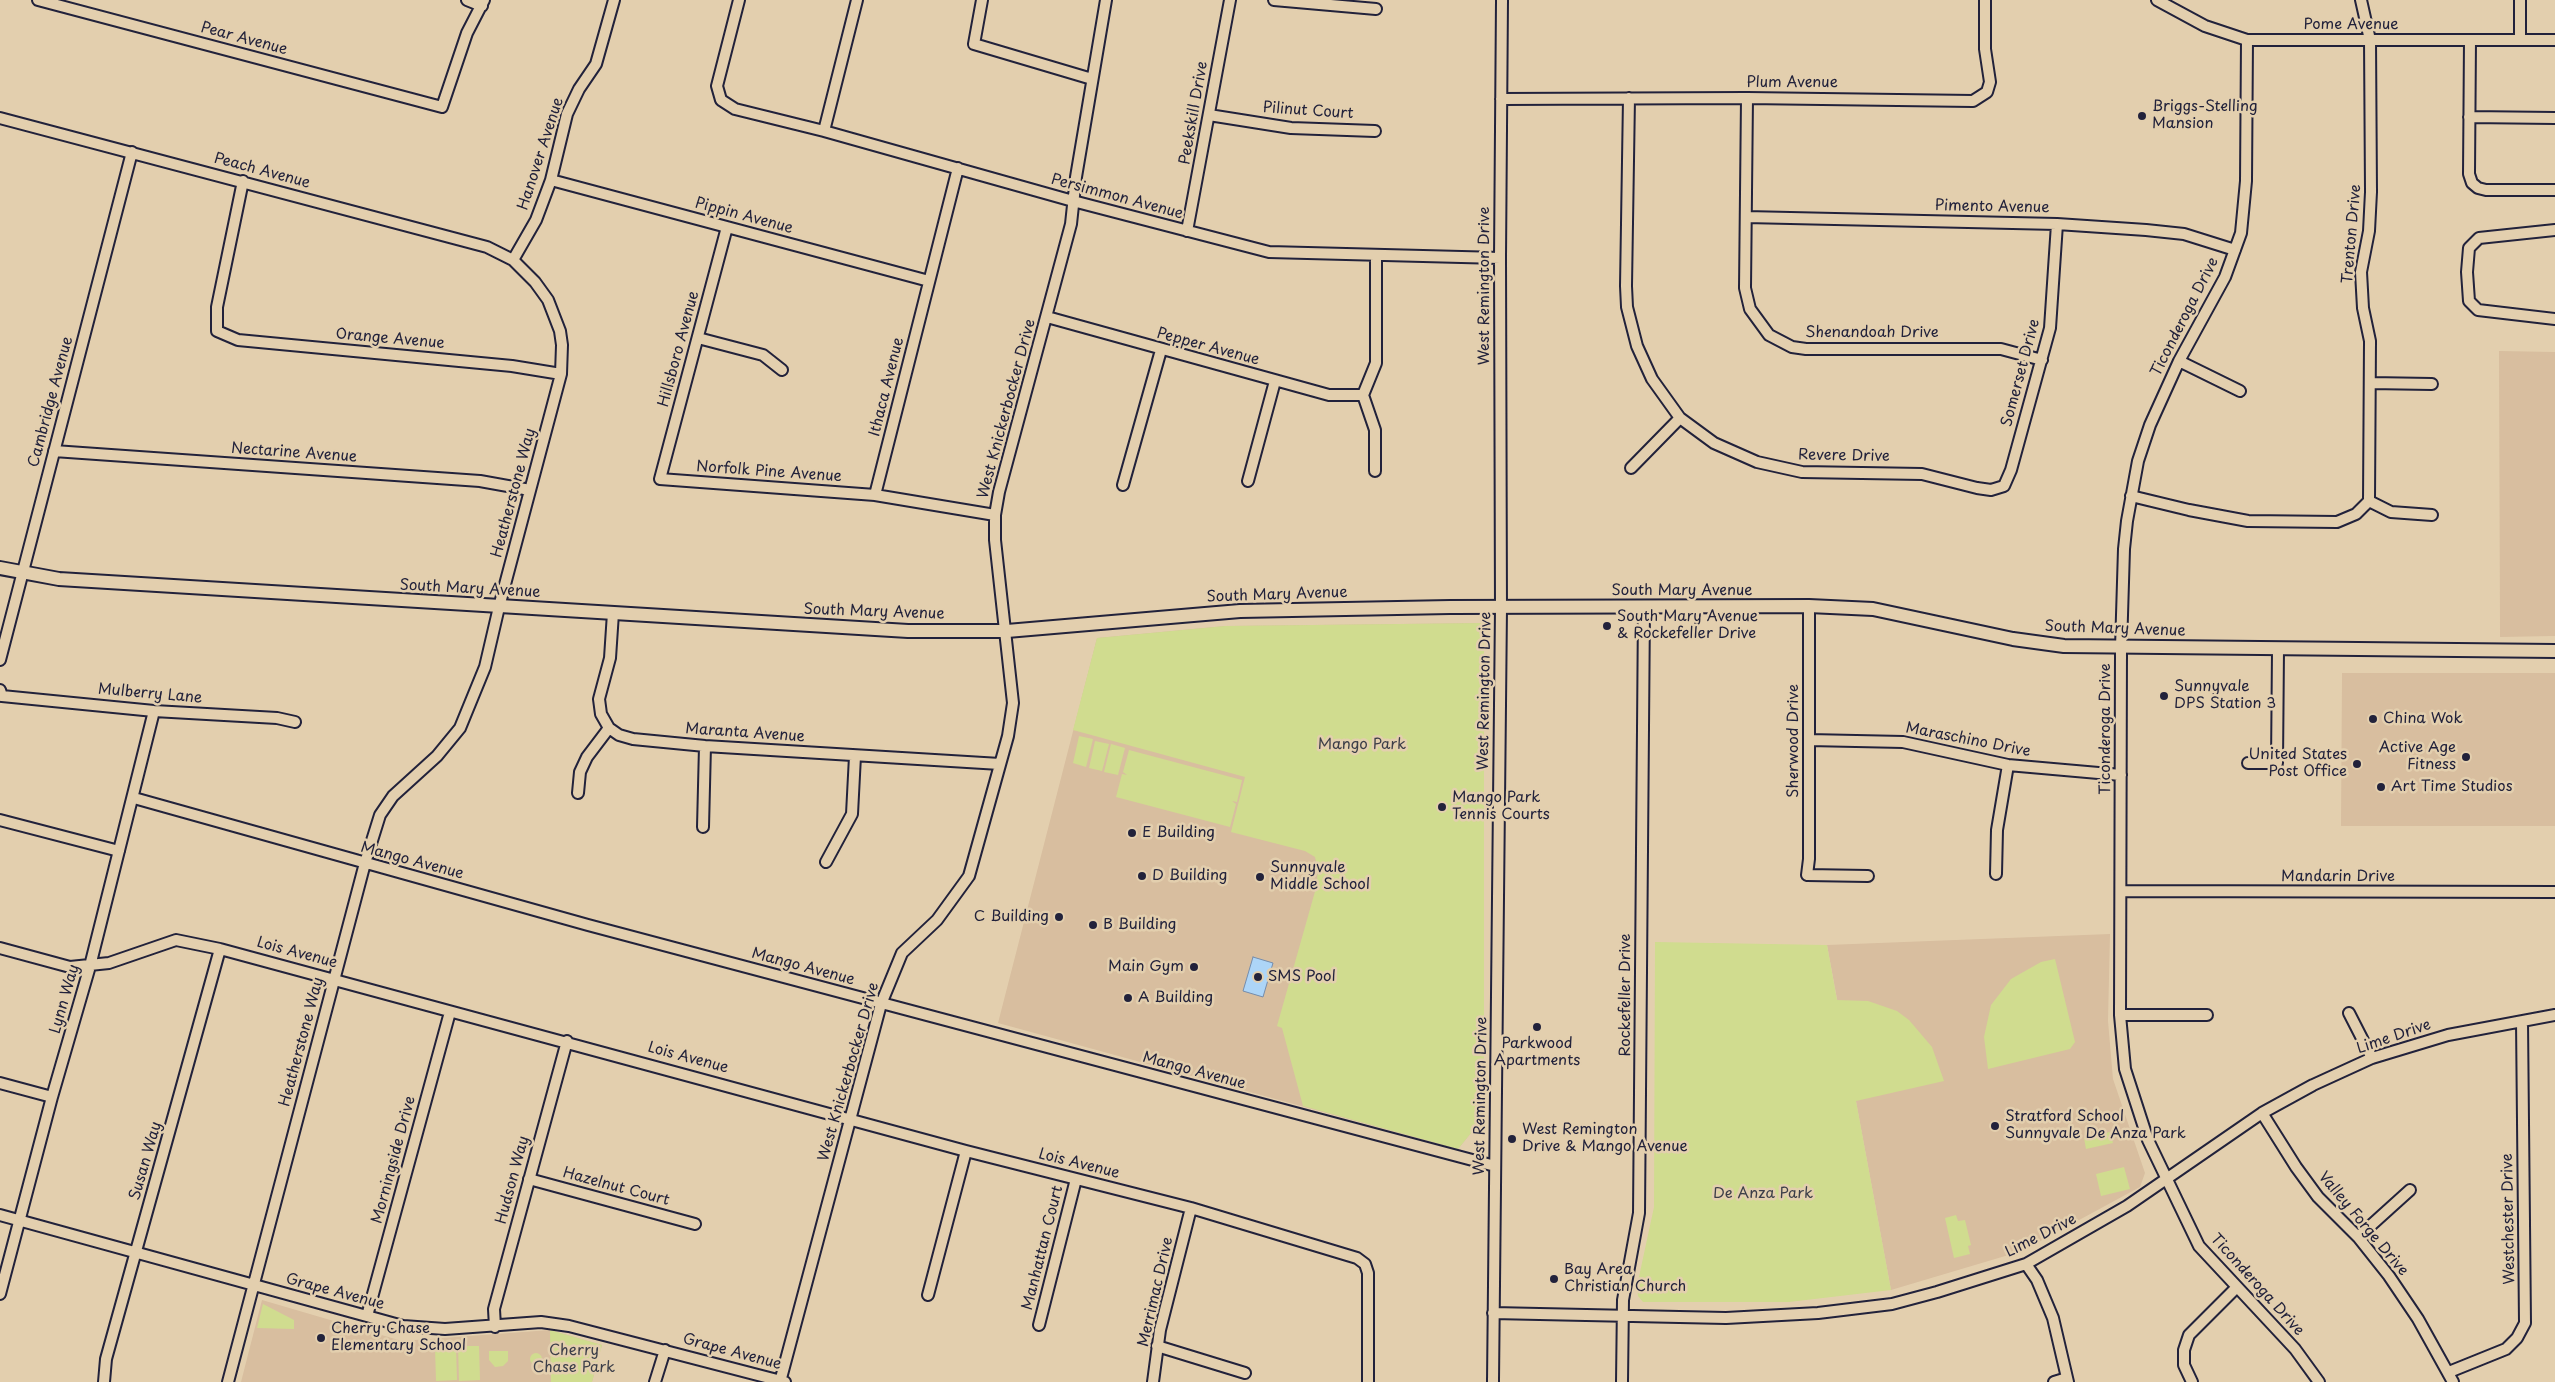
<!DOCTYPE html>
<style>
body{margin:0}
canvas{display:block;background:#e3cfae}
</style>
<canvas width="2555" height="1382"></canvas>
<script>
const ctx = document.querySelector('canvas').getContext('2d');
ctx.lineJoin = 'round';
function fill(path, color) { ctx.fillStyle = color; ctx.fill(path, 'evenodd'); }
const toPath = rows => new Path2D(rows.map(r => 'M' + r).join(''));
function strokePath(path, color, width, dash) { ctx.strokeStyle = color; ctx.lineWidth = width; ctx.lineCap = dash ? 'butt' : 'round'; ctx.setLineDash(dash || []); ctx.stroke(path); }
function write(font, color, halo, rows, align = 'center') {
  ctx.font = font + ' "Playpen Sans",sans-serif'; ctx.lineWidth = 5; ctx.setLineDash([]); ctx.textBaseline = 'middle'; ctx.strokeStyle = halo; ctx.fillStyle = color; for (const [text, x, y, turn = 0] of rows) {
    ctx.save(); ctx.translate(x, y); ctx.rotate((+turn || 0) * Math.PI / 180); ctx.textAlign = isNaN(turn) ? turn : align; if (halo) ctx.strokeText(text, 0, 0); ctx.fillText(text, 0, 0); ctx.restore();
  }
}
const built = toPath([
 [2499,351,2555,352,2555,636,2500,637],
 [1484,623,1484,1082,1480,1122,1458,1149,998,1023,1097,638,1225,626],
 [2342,673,2555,673,2555,826,2341,826],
 [2110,934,2108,1021,2113,1079,2145,1173,2140,1187,2022,1251,1891,1290,1827,945],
 [262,1300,402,1341,550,1330,602,1345,592,1382,241,1382]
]);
const green = toPath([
 [1484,623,1484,1082,1480,1122,1458,1149,1303,1106,1282,1028,1277,1026,1316,888,1318,870,1315,857,1305,851,1231,832,1245,777,1073,730,1097,638,1225,626],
 [1079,736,1093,739,1086,767,1073,763],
 [1095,741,1109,744,1102,771,1089,768],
 [1111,744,1125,748,1118,775,1104,772],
 [1129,750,1242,780,1237,802,1232,801,1236,804,1230,827,1116,797,1122,774,1127,775,1123,772],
 [1655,942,1827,945,1837,1000,1868,1001,1897,1011,1909,1020,1932,1047,1944,1081,1856,1101,1891,1290,1789,1302,1643,1302,1638,1296,1637,1286,1654,1207],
 [2055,959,2075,1042,2070,1049,1988,1069,1984,1037,1991,1005,2011,979,2041,962],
 [2110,1132,2113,1143,2086,1149,2084,1138],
 [2124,1167,2130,1189,2101,1196,2096,1174],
 [1956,1215,1958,1221,1965,1220,1971,1245,1968,1246,1970,1254,1954,1258,1945,1218],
 [263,1304,294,1320,294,1329,257,1328],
 [550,1330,602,1345,592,1382,551,1382],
 [456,1346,457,1380,436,1381,435,1347],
 [458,1346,479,1346,480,1380,459,1381],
 [489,1351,508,1351,508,1361,503,1366,495,1367,489,1360],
 '530 1359a6 6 0 1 1 12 0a6 6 0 1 1-12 0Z'
]);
const water = toPath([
 [1253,957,1273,963,1263,997,1243,991,1253,957]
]);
const minor = toPath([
 [38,0,442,107,467,33,484,0],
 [467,0,482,6],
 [739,0,717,86,721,100,735,109,824,131,1073,201,1269,252,1500,258],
 [982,0,974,44,1092,79],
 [1274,0,1376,9],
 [2157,0,2205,26,2247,40,2555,40],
 [2361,0,2370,40,2371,192,2369,231,2361,272,2363,308,2370,341,2369,501],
 [2520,0,2520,40],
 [2247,40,2246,181,2241,233,2225,277,2179,361,2150,425,2138,461,2127,521,2124,549,2121,648,2120,1015,2125,1069,2148,1140,2199,1246,2295,1349,2319,1382],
 [2470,40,2469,174,2472,183,2478,188,2486,190,2555,190],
 [1629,98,1626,286,1627,307,1637,346,1652,379,1680,418,1714,443,1757,462,1802,472,1922,474,1977,488,1991,490,2004,486,2011,470,2050,328,2057,224],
 [1747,98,1745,288,1750,309,1769,335,1792,347,1806,349,2001,349,2042,360],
 [1501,99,1747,98,1973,101,1987,92,1990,82,1985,49,1985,0],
 [1209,115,1291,128,1375,131],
 [2469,117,2555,118],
 [0,118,487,247,513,260,535,282,548,300,560,331,562,345,561,374,499,607,485,667,460,728,437,756,393,796,380,815,365,863,228,1382],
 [824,131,857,0],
 [958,168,875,495,995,515],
 [551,180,929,281],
 [243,181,217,307,217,331,238,340,512,366,561,374],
 [1746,217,2057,224,2146,230,2184,234,2235,250],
 [727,227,660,479,875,495],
 [2555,230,2479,238,2469,248,2467,272,2469,301,2478,310,2555,319],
 [1187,231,1230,0],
 [513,260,536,220,551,180,567,114,579,89,596,64,614,0],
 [1047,317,1329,395,1363,395],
 [698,338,763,355,782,370],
 [2179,361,2240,391],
 [2370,383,2432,384],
 [1363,395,1376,363,1376,255],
 [1363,395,1375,430,1375,471],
 [54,451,480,481,530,490],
 [1631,468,1680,418],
 [1248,481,1275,381],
 [1123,485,1161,350],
 [2131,496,2189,510,2248,521,2337,522,2356,514,2369,501],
 [2369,501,2391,512,2432,515],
 [1809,606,1809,859,1807,875,1868,876],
 [613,613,610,658,599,699,601,714,609,728,619,735,633,739,705,746,1000,764],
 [0,660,132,152],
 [0,690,2,696,154,711,277,718,295,722],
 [1809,740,1903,742,2008,765,2121,775],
 [2248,763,2277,763,2278,650],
 [578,793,580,772,587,757,609,728],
 [134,798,588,925,1495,1166],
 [0,820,119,851],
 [703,827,705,746],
 [826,862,852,814,855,756],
 [1996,874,1997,830,2008,765],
 [2121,891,2555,892],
 [0,948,70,967,109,963,176,940,220,949,966,1151,1191,1208,1357,1258,1365,1264,1368,1273,1368,1382],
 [2349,1013,2372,1058],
 [2120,1015,2207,1015],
 [0,1083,52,1097],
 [2262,1113,2296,1167,2318,1197,2358,1237,2389,1276,2418,1319,2453,1382],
 [529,1179,695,1224],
 [0,1215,403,1326,445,1329,541,1322,569,1326,785,1382],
 [2358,1237,2410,1190],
 [2026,1264,2037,1280,2053,1318,2068,1382],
 [0,1294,52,1097,90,966,154,711],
 [928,1295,966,1151],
 [1493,1313,1726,1318,1818,1313,1892,1304,1937,1292,2026,1264,2127,1206,2262,1113,2313,1085,2372,1058,2448,1035,2555,1015],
 [367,1316,450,1012],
 [1039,1325,1076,1179],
 [495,1327,494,1309,567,1041],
 [1157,1346,1245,1373],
 [2449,1372,2506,1349,2517,1338,2525,1323,2522,1021],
 [104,1382,106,1359,220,949],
 [655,1382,665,1350],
 [780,1382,881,1004,902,953,937,920,969,876,1008,736,1013,703,995,540,995,515,999,492,1071,224,1076,177,1106,0],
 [1153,1382,1160,1330,1191,1208],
 [1493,1382,1501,608,1500,258,1502,0],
 [1622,1382,1623,1300,1639,1213,1644,607],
 [2054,1382,2067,1378],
 [2192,1382,2184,1365,2184,1350,2189,1335,2237,1287]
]);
const major = toPath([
 [0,568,59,579,908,631,1007,631,1240,611,1450,607,1809,606,1873,609,2013,639,2064,646,2555,651]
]);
const markers = [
 [2142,116,5,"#22223b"],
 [1607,626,5,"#22223b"],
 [2164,696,5,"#22223b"],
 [2373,719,5,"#22223b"],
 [2466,757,5,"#22223b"],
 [2357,764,5,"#22223b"],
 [2381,787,5,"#22223b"],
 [1442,807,5,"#22223b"],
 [1132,833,5,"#22223b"],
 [1142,876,5,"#22223b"],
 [1260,877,5,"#22223b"],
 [1059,917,5,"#22223b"],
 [1093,925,5,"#22223b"],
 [1194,967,5,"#22223b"],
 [1258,977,5,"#22223b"],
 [1128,998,5,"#22223b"],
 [1537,1027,5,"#22223b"],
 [1995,1126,5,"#22223b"],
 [1512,1139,5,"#22223b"],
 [1554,1279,5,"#22223b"],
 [321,1338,5,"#22223b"]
];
const streetNames = [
 ["Pome Avenue",2351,25],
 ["Pear Avenue",244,39,15],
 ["Plum Avenue",1792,83],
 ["Pilinut Court",1308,111,4],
 ["Peekskill Drive",1194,113,-80],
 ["Hanover Avenue",541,154,-72],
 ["Peach Avenue",262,171,15],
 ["Persimmon Avenue",1117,197,15],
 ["Pimento Avenue",1992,207,1],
 ["Pippin Avenue",744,216,15],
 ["Trenton Drive",2352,234,-85],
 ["West Remington Drive",1485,286,-90],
 ["Ticonderoga Drive",2185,317,-63],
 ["Shenandoah Drive",1872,333],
 ["Orange Avenue",390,339,5],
 ["Pepper Avenue",1208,347,15],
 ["Hillsboro Avenue",679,349,-75],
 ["Somerset Drive",2021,373,-75],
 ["Ithaca Avenue",887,387,-76],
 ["Cambridge Avenue",51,402,-75],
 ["West Knickerbocker Drive",1007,409,-75],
 ["Nectarine Avenue",294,453,4],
 ["Revere Drive",1844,456,1],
 ["Norfolk Pine Avenue",769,472,4],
 ["Heatherstone Way",514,493,-75],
 ["South Mary Avenue",470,589,3],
 ["South Mary Avenue",1682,591],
 ["South Mary Avenue",1277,595,-2],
 ["South Mary Avenue",874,612,2],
 ["South Mary Avenue",2115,629,2],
 ["West Remington Drive",1485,691,-89],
 ["Mulberry Lane",150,694,5],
 ["Ticonderoga Drive",2106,729,-90],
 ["Maranta Avenue",745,733,4],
 ["Maraschino Drive",1968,740,11],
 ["Sherwood Drive",1794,741,-90],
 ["Mango Avenue",412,861,15],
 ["Mandarin Drive",2338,877],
 ["Lois Avenue",297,953,15],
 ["Mango Avenue",803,967,15],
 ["Rockefeller Drive",1626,995,-90],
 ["Lynn Way",65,999,-74],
 ["Lime Drive",2394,1037,-19],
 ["Heatherstone Way",302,1042,-75],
 ["Lois Avenue",688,1058,15],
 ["Mango Avenue",1194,1071,15],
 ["West Knickerbocker Drive",849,1072,-74],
 ["West Remington Drive",1481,1096,-89],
 ["Morningside Drive",394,1160,-75],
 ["Susan Way",146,1161,-74],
 ["Lois Avenue",1079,1164,14],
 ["Hudson Way",513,1180,-75],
 ["Hazelnut Court",616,1187,15],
 ["Westchester Drive",2509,1219,-91],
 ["Valley Forge Drive",2363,1224,50],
 ["Lime Drive",2041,1236,-27],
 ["Manhattan Court",1043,1248,-76],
 ["Ticonderoga Drive",2257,1285,48],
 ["Grape Avenue",335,1292,15],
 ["Merrimac Drive",1156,1292,-77],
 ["Grape Avenue",732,1352,15]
];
const poiNames = [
 ["Briggs-Stelling",2152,107],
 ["Mansion",2152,124],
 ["South Mary Avenue",1617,617],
 ["& Rockefeller Drive",1617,634],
 ["Sunnyvale",2174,687],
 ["DPS Station 3",2174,704],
 ["China Wok",2383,719],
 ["Active Age",2456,748,"right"],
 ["Fitness",2456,765,"right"],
 ["United States",2347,755,"right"],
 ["Post Office",2347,772,"right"],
 ["Art Time Studios",2391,787],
 ["Mango Park",1452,798],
 ["Tennis Courts",1452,815],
 ["E Building",1142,833],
 ["Sunnyvale",1270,868],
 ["Middle School",1270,885],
 ["D Building",1152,876],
 ["C Building",1049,917,"right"],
 ["B Building",1103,925],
 ["Main Gym",1184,967,"right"],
 ["SMS Pool",1268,977],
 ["A Building",1138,998],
 ["Parkwood",1537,1044,"center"],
 ["Apartments",1537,1061,"center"],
 ["Stratford School",2005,1117],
 ["Sunnyvale De Anza Park",2005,1134],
 ["West Remington",1522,1130],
 ["Drive & Mango Avenue",1522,1147],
 ["Bay Area",1564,1270],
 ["Christian Church",1564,1287],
 ["Cherry Chase",331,1329],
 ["Elementary School",331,1346]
];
const parkNames = [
 ["Mango Park",1362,745],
 ["De Anza Park",1763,1194],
 ["Cherry",574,1351],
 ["Chase Park",574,1368]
];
fill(built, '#d8be9f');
fill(green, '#d0dc8f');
fill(water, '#add5f7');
strokePath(water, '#758dac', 1);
strokePath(minor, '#22223b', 14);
strokePath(major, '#22223b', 16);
strokePath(minor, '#e3cfae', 10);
strokePath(major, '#e3cfae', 12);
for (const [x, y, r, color] of markers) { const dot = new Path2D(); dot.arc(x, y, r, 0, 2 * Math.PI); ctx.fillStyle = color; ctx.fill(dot); strokePath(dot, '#e3cfae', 2); }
write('15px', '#22223b', '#e3cfae', streetNames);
write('15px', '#22223b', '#e3cfae', poiNames, 'left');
write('15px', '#3c3e48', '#e3cfae', parkNames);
</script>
